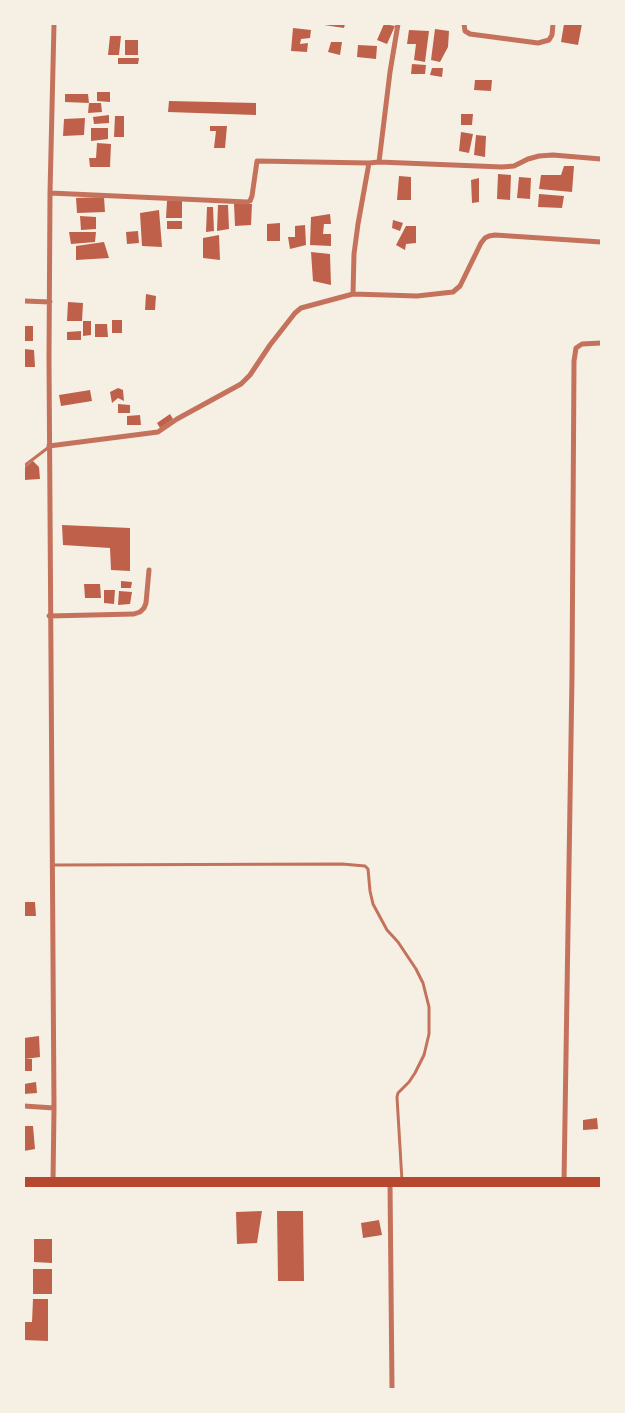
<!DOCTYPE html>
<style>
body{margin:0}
#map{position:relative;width:625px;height:1413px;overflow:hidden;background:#f6efe4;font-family:"DM Sans",sans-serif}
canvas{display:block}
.frame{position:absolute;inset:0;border:25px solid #f6efe4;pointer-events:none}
</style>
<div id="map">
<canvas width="625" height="1413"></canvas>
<div class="frame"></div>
</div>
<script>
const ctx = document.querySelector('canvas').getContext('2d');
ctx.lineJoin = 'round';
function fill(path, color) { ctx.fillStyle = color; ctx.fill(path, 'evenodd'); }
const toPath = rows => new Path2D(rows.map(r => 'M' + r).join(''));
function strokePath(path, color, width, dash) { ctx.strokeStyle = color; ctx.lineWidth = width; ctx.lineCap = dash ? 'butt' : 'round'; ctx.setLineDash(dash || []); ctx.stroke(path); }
const building = toPath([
 [324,24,345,24,344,28,324,25],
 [384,24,395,26,387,44,377,40],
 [564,24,582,24,578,45,561,42],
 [293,28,311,30,310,38,301,39,300,44,308,43,307,52,291,51],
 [435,29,449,31,448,47,440,62,431,60],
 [409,30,429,31,425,62,414,60,416,44,407,44],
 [110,36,121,36,119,55,108,55],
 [125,40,138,40,138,55,125,55],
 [331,42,342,42,340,55,328,52],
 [358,45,377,46,376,59,357,57],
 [118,58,139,58,138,64,118,64],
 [412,64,426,65,425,74,411,74],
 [432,68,443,68,442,77,430,75],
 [475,80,492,80,491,91,474,90],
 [97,92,110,92,110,102,97,101],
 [65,94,88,94,89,103,65,102],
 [169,101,256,103,256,115,168,112],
 [89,103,101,103,102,112,88,113],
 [461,114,473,114,472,125,461,125],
 [109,115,109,123,94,124,93,117],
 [115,116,124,116,124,137,114,137],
 [85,118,84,135,63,136,64,119],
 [210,126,227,126,225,148,214,148,216,131,210,131],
 [91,128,108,128,108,139,91,141],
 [461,132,473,134,469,153,459,151],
 [476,135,486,136,485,157,474,155],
 [97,143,111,144,110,167,90,167,89,158,96,158],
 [564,166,574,166,572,192,539,189,541,175,561,175],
 [498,174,511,175,510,200,497,199],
 [399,176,411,177,411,200,397,200],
 [519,177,531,178,530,199,517,198],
 [479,178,479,202,472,203,471,180],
 [539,194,564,196,562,208,538,207],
 [104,197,105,212,77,213,76,198],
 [167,201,182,201,182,218,166,218],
 [234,204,252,204,251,225,235,226],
 [218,205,228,205,229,229,217,231],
 [207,207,213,207,214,231,206,232],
 [159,210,162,247,142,246,140,213],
 [330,214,331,224,324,224,323,234,331,234,331,246,310,245,311,217],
 [80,216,96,217,96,229,81,230],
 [393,220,403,223,400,231,392,228],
 [167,221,182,221,182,229,167,229],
 [280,223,280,241,267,241,267,224],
 [305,225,306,245,290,249,288,237,295,237,295,226],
 [406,226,416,226,416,243,406,244,405,250,396,245],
 [138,231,139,243,127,244,126,232],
 [69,232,96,232,95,242,71,244],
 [219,235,220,260,203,258,203,238],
 [104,242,109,258,76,260,76,246],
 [311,252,330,254,331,285,313,281],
 [146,294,156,296,155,310,145,310],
 [68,302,83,303,82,321,67,321],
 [112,320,122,320,122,333,112,333],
 [83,321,91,321,91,335,83,336],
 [95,324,107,324,108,337,95,337],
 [24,326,33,326,33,341,24,341],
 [81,331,81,340,67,340,67,332],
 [24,349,34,350,35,367,24,367],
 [118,388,123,390,124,401,118,398,112,403,110,392],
 [90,390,92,401,61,406,59,395],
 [118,404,130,405,130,413,118,413],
 [170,414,173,419,160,428,157,423],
 [140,415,141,425,127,425,127,416],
 [33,461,39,467,40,479,24,480,24,468],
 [62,525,130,528,130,571,111,570,110,548,63,545],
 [121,581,132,582,131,588,121,588],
 [84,584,100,584,101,598,85,598],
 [104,590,115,590,114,604,104,603],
 [119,591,132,592,130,604,118,605],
 [24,902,35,902,36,916,24,916],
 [39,1036,40,1057,25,1059,24,1038],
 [24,1059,32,1059,32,1071,24,1071],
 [36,1082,37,1093,24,1094,24,1084],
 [597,1118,598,1129,583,1130,583,1120],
 [24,1126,33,1126,35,1149,24,1151],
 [262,1211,257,1243,237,1244,236,1212],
 [277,1211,303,1211,304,1281,278,1281],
 [379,1220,382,1235,363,1238,361,1223],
 [34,1239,52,1239,52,1263,34,1262],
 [33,1269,52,1269,52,1294,33,1294],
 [33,1299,48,1299,48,1341,24,1340,24,1322,32,1322]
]);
const service = toPath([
 [24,466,49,447],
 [53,865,342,864,365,866,368,869,370,891,373,904,387,930,398,942,416,969,423,983,429,1007,429,1034,424,1055,415,1073,409,1082,398,1093,397,1097,402,1181]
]);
const minor = toPath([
 [398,24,390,72,379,162,502,167,514,166,528,159,539,156,553,155,601,159],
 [464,24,465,31,470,34,538,43,549,40,552,35,553,24],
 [50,193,247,202,250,201,252,196,257,161,369,163],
 [353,294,417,296,453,292,460,286,481,243,485,238,489,236,495,235,601,242],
 [24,301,50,302],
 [49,446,158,432,177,419,241,384,250,375,270,345,295,313,301,308,353,294,354,254,358,224,369,163,379,162],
 [49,616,134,614,140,612,144,608,146,603,149,570],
 [24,1106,54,1108],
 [53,1182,54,1108,49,359,50,193,54,24],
 [390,1182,392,1389],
 [564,1182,572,676,574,361,576,348,582,344,601,343]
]);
const primary = toPath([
 [24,1182,601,1182]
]);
fill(building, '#bf614a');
strokePath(service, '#c5725c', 3);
strokePath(minor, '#c5725c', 5);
strokePath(primary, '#b5482f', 10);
</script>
